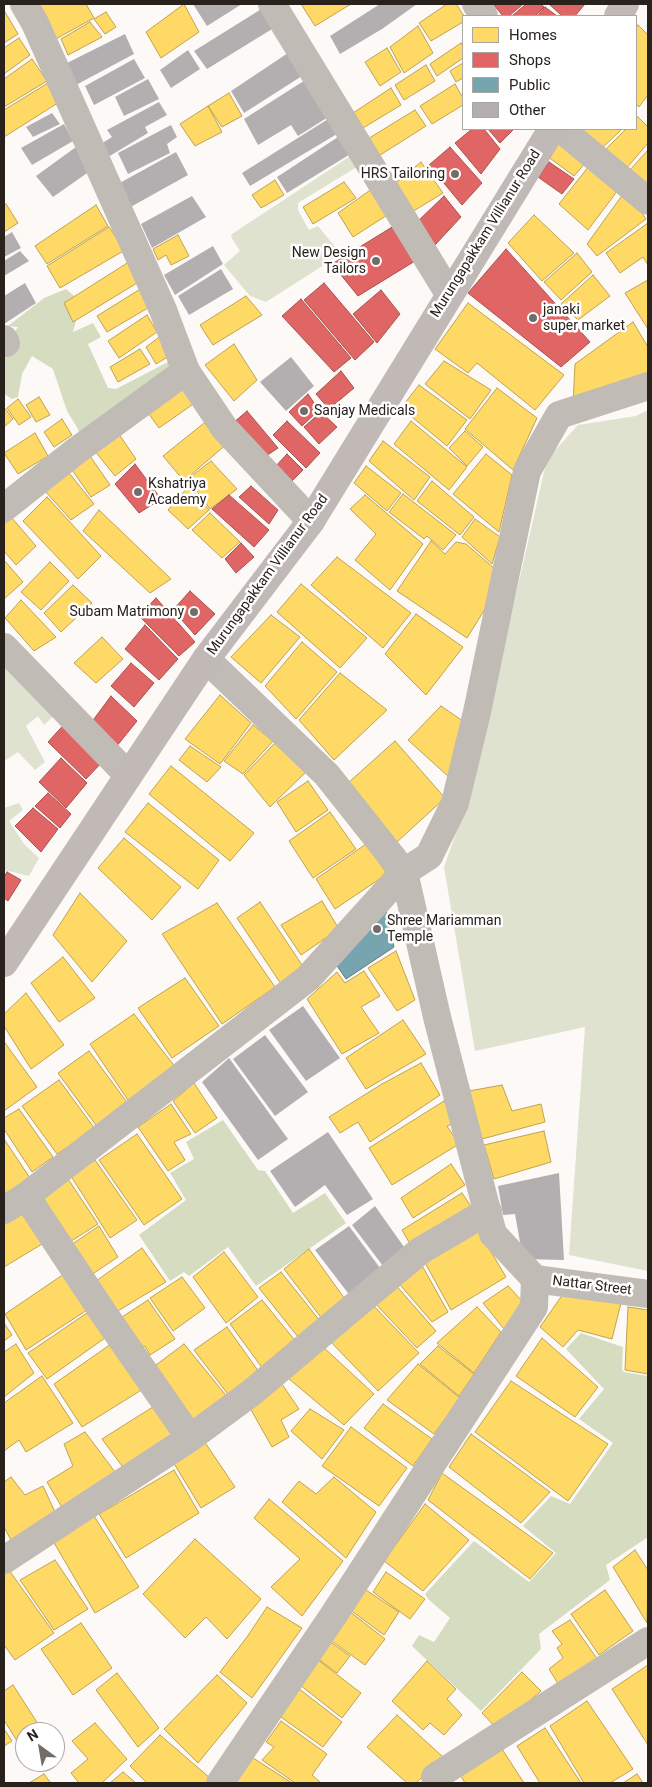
<!DOCTYPE html>
<style>
body{margin:0}
#map{position:relative;width:652px;height:1787px;overflow:hidden;background:#fcf9f7;font-family:Roboto,sans-serif}
canvas{display:block}
.frame{position:absolute;inset:0;border:5px solid #29211c;pointer-events:none}
.legend{position:absolute;left:462px;top:15px;width:175px;height:115px;box-sizing:border-box;background:#fff;border:1px solid #a9a6a4;margin:0;padding:6px 9px;list-style:none;font-size:15px;color:#29211c}
.legend li{display:flex;align-items:center;gap:10px;height:25px}
.legend b{width:25px;border:1px solid #a9a6a4}
.north{position:absolute;left:15px;top:1722px;width:50px;height:50px;box-sizing:border-box;background:#fff;border:1px solid #a9a6a4;border-radius:50%;rotate:328deg;font-size:14px;font-weight:700;line-height:20px;text-align:center;color:#29211c}
.north::after{content:'';display:block;margin:auto;width:18px;height:22px;background:#736d69;clip-path:polygon(50% 0,100% 100%,50% 72%,0 100%)}
</style>
<div id="map">
<canvas width="652" height="1787"></canvas>
<div class="frame"></div>
<ul class="legend">
<li><b style="height:14px;background:#ffd966"></b>Homes</li>
<li><b style="height:14px;background:#e06666"></b>Shops</li>
<li><b style="height:14px;background:#76a5af"></b>Public</li>
<li><b style="height:14px;background:#b3afb1"></b>Other</li>
</ul>
<div class="north">N</div>
</div>
<script>
const ctx = document.querySelector('canvas').getContext('2d');
ctx.lineJoin = 'round';
function fill(path, color) { ctx.fillStyle = color; ctx.fill(path, 'evenodd'); }
const toPath = rows => new Path2D(rows.map(r => 'M' + r).join(''));
function strokePath(path, color, width, dash) { ctx.strokeStyle = color; ctx.lineWidth = width; ctx.lineCap = dash ? 'butt' : 'round'; ctx.setLineDash(dash || []); ctx.stroke(path); }
function write(font, color, halo, rows, align = 'center') {
  ctx.font = font + ' Roboto,sans-serif'; ctx.lineWidth = 5; ctx.setLineDash([]); ctx.textBaseline = 'middle'; ctx.strokeStyle = halo; ctx.fillStyle = color; for (const [text, x, y, turn = 0] of rows) {
    ctx.save(); ctx.translate(x, y); ctx.rotate((+turn || 0) * Math.PI / 180); ctx.textAlign = isNaN(turn) ? turn : align; if (halo) ctx.strokeText(text, 0, 0); ctx.fillText(text, 0, 0); ctx.restore();
  }
}
const green = toPath([
 [352,155,360,165,298,203,298,210,309,230,318,226,341,254,266,302,250,296,224,265,240,251,231,237,232,234],
 [648,410,648,1271,569,1255,585,1027,475,1051,444,867,471,791,547,459,578,425,636,416],
 [4,652,60,710,44,725,38,716,26,726,45,762,35,770,18,752,4,761],
 [19,803,23,810,9,821,24,844,39,858,29,876,4,870,4,808]
]);
const forest = toPath([
 [66,289,81,302,73,332,93,323,101,337,88,344,108,388,116,389,168,362,181,371,81,440,78,429,67,411,53,369,32,356,22,374,18,397,12,399,4,394,4,345,7,343,18,327,8,326,44,298],
 [223,1120,258,1170,265,1171,293,1213,325,1193,346,1223,256,1286,228,1247,189,1276,184,1272,170,1281,139,1235,186,1200,170,1173,194,1159,186,1142],
 [581,1333,623,1347,622,1370,624,1372,648,1376,648,1537,606,1565,610,1580,539,1634,541,1649,481,1711,412,1646,419,1635,434,1642,450,1618,428,1599,425,1594,474,1541,529,1582,556,1553,523,1526,551,1496,570,1504,613,1443,579,1419,604,1389,566,1349]
]);
const homes = toPath([
 [40,4,86,4,94,18,52,41,40,4],
 [184,4,199,32,161,58,146,32,184,4],
 [301,4,351,4,315,26,301,4],
 [447,4,456,4,464,16,463,22,431,41,419,23,447,4],
 [5,12,18,34,4,43,4,13,5,12],
 [106,12,116,27,105,34,94,19,106,12],
 [90,22,102,37,68,55,61,39,90,22],
 [638,25,648,35,648,95,639,107,636,104,636,28,638,25],
 [418,26,433,53,404,73,390,47,418,26],
 [19,38,30,55,4,74,4,48,19,38],
 [461,43,463,46,463,58,437,76,430,64,461,43],
 [387,48,401,72,380,86,365,62,387,48],
 [32,59,47,81,4,107,4,79,32,59],
 [463,63,463,78,456,82,450,71,463,63],
 [426,65,435,81,404,100,395,85,426,65],
 [48,83,61,101,4,137,4,110,48,83],
 [455,84,463,98,463,105,432,124,420,106,455,84],
 [391,88,401,105,363,128,353,113,391,88],
 [229,93,242,116,222,127,208,106,229,93],
 [208,106,222,132,195,146,180,124,208,106],
 [415,110,426,126,377,157,366,140,415,110],
 [638,117,648,127,648,143,625,170,605,150,626,129,636,129,636,118,638,117],
 [574,129,622,129,599,151,574,129],
 [562,138,588,160,574,176,547,156,562,138],
 [648,150,648,189,629,171,648,150],
 [421,162,443,193,412,212,393,185,421,162],
 [589,166,618,190,588,230,559,204,589,166],
 [275,180,284,195,261,208,252,195,275,180],
 [344,182,356,198,313,224,303,207,344,182],
 [376,186,392,212,353,237,338,213,376,186],
 [626,190,646,219,597,256,587,244,626,190],
 [6,204,18,223,4,232,4,205,6,204],
 [96,205,108,226,47,264,35,246,96,205],
 [534,215,574,253,542,281,508,243,534,215],
 [648,223,648,265,643,257,620,273,606,253,648,223],
 [109,227,125,250,60,288,47,266,109,227],
 [178,235,189,256,171,265,166,255,158,260,153,249,178,235],
 [577,253,592,272,561,300,544,282,577,253],
 [132,260,142,280,73,322,64,303,132,260],
 [593,275,610,296,578,320,561,304,593,275],
 [648,280,648,329,625,293,648,280],
 [142,288,153,305,107,332,97,316,142,288],
 [246,296,262,315,213,345,200,325,246,296],
 [468,303,564,375,535,410,477,363,468,373,435,349,468,303],
 [147,315,157,332,119,358,108,341,147,315],
 [633,322,648,347,648,378,573,405,575,364,633,322],
 [162,335,174,353,156,364,146,347,162,335],
 [234,344,257,380,234,401,205,365,234,344],
 [140,349,150,364,118,382,110,367,140,349],
 [444,361,491,390,470,419,425,384,444,361],
 [182,378,199,400,159,428,144,407,182,378],
 [419,385,467,420,447,446,401,408,419,385],
 [497,388,537,418,513,470,465,429,497,388],
 [39,397,50,415,36,422,26,405,39,397],
 [18,399,31,417,19,425,7,408,18,399],
 [4,407,13,419,4,427,4,407],
 [62,419,72,435,54,447,44,432,62,419],
 [209,419,229,442,184,481,163,456,209,419],
 [411,421,467,467,449,490,394,444,411,421],
 [114,427,136,459,115,476,90,445,114,427],
 [465,431,483,447,467,466,449,448,465,431],
 [35,433,48,456,18,474,4,453,35,433],
 [383,441,430,477,414,500,369,461,383,441],
 [88,453,110,485,91,497,70,467,88,453],
 [486,454,512,475,499,532,453,494,486,454],
 [211,461,237,489,210,509,188,479,211,461],
 [366,466,401,493,387,511,354,483,366,466],
 [69,473,94,504,71,520,45,491,69,473],
 [432,481,474,517,460,535,417,501,432,481],
 [189,486,209,510,188,529,168,510,189,486],
 [403,494,456,535,443,550,427,536,424,539,389,512,403,494],
 [365,495,423,544,390,590,355,560,376,534,350,509,365,495],
 [47,497,101,556,78,579,23,521,47,497],
 [99,510,171,579,150,593,83,531,99,510],
 [210,513,240,542,222,558,192,530,210,513],
 [12,518,36,546,16,565,4,551,4,524,12,518],
 [475,519,500,537,492,564,462,537,475,519],
 [431,541,445,554,456,542,466,544,495,569,485,609,467,638,397,591,431,541],
 [337,557,411,613,383,648,311,585,337,557],
 [4,560,23,582,4,599,4,560],
 [50,562,69,581,41,610,21,592,50,562],
 [301,584,367,638,340,668,277,612,301,584],
 [73,585,92,603,61,632,44,613,73,585],
 [21,600,56,637,34,651,5,618,21,600],
 [416,614,463,647,426,695,385,654,416,614],
 [271,615,300,637,261,683,231,657,271,615],
 [102,637,123,659,96,683,74,663,102,637],
 [302,642,337,672,296,719,265,686,302,642],
 [340,673,387,710,334,760,299,720,340,673],
 [220,695,251,723,220,764,185,739,220,695],
 [441,706,473,728,450,778,408,740,441,706],
 [253,725,273,741,243,774,224,761,253,725],
 [395,741,445,798,397,842,348,783,395,741],
 [276,742,307,771,270,807,244,775,276,742],
 [190,746,221,767,207,782,179,760,190,746],
 [171,766,254,833,230,861,149,794,171,766],
 [308,781,328,810,296,832,277,802,308,781],
 [148,803,219,860,198,889,125,832,148,803],
 [330,812,356,849,313,878,289,841,330,812],
 [124,838,181,887,152,920,98,868,124,838],
 [366,844,387,874,335,909,316,879,366,844],
 [80,893,127,941,92,982,53,935,80,893],
 [322,901,339,929,301,955,281,925,322,901],
 [260,902,304,968,281,984,237,918,260,902],
 [217,903,275,987,222,1024,162,934,217,903],
 [396,951,415,1000,397,1011,368,968,396,951],
 [63,957,95,998,59,1022,31,983,63,957],
 [364,971,380,996,361,1007,379,1033,342,1054,307,999,337,972,345,983,364,971],
 [185,978,219,1026,172,1058,138,1008,185,978],
 [26,993,64,1045,31,1069,4,1026,4,1014,26,993],
 [134,1014,176,1068,128,1100,90,1044,134,1014],
 [403,1020,426,1054,366,1089,346,1058,403,1020],
 [5,1043,37,1087,4,1111,4,1044,5,1043],
 [89,1051,129,1105,98,1128,58,1073,89,1051],
 [421,1063,440,1095,370,1142,358,1122,340,1133,329,1117,382,1084,421,1063],
 [59,1080,95,1129,57,1154,22,1106,59,1080],
 [194,1083,217,1118,195,1133,173,1101,194,1083],
 [502,1085,512,1111,541,1104,545,1122,482,1139,469,1091,502,1085],
 [444,1101,457,1122,447,1126,459,1144,392,1185,369,1148,444,1101],
 [171,1104,191,1134,174,1142,185,1160,168,1171,138,1127,171,1104],
 [19,1109,53,1157,32,1172,4,1129,4,1118,19,1109],
 [544,1131,551,1162,494,1179,484,1145,544,1131],
 [137,1134,182,1199,144,1225,99,1160,137,1134],
 [4,1139,30,1178,4,1196,4,1139],
 [95,1160,137,1220,110,1238,71,1176,95,1160],
 [451,1164,465,1185,413,1218,401,1198,451,1164],
 [68,1179,98,1224,65,1245,35,1199,68,1179],
 [462,1193,474,1211,413,1249,402,1230,462,1193],
 [26,1208,47,1241,4,1267,4,1222,26,1208],
 [99,1226,118,1257,88,1277,68,1247,99,1226],
 [477,1228,506,1277,451,1310,423,1259,477,1228],
 [142,1248,166,1282,116,1312,96,1281,142,1248],
 [309,1249,347,1302,323,1320,284,1269,309,1249],
 [224,1252,258,1297,226,1323,193,1277,224,1252],
 [420,1262,448,1312,432,1322,396,1280,420,1262],
 [281,1272,320,1321,298,1337,259,1288,281,1272],
 [64,1274,87,1310,26,1350,5,1314,64,1274],
 [182,1277,205,1308,173,1331,150,1298,182,1277],
 [393,1282,436,1331,417,1348,373,1301,393,1282],
 [508,1286,525,1304,504,1329,483,1303,508,1286],
 [563,1294,622,1299,612,1339,578,1330,563,1347,540,1327,563,1294],
 [148,1300,175,1339,150,1355,145,1346,138,1349,119,1319,148,1300],
 [262,1300,297,1343,263,1369,230,1324,262,1300],
 [369,1301,419,1353,378,1391,329,1340,369,1301],
 [477,1307,501,1332,474,1373,437,1343,477,1307],
 [628,1307,648,1310,648,1374,625,1370,628,1307],
 [87,1313,105,1338,47,1379,28,1353,87,1313],
 [4,1323,12,1335,4,1341,4,1323],
 [227,1327,259,1372,230,1397,194,1350,227,1327],
 [542,1338,598,1387,575,1417,516,1376,542,1338],
 [16,1344,34,1373,4,1397,4,1352,16,1344],
 [111,1344,143,1389,82,1427,54,1384,111,1344],
 [184,1344,229,1399,189,1428,170,1388,156,1365,184,1344],
 [322,1346,374,1394,344,1425,288,1378,322,1346],
 [438,1346,474,1374,459,1396,420,1364,438,1346],
 [418,1364,460,1398,434,1434,387,1400,418,1364],
 [42,1376,73,1423,26,1452,19,1440,4,1451,4,1403,42,1376],
 [277,1377,299,1409,281,1420,289,1437,272,1447,246,1401,277,1377],
 [511,1381,608,1444,568,1501,475,1432,511,1381],
 [383,1404,432,1439,413,1466,364,1428,383,1404],
 [156,1405,179,1435,125,1470,102,1439,156,1405],
 [310,1409,344,1430,322,1459,291,1431,310,1409],
 [351,1427,407,1468,379,1506,322,1466,351,1427],
 [85,1432,118,1476,63,1509,47,1482,73,1466,64,1444,85,1432],
 [471,1434,550,1492,521,1523,449,1467,471,1434],
 [204,1441,235,1487,201,1508,173,1462,204,1441],
 [174,1470,199,1513,126,1558,99,1514,174,1470],
 [442,1473,553,1553,530,1579,428,1500,442,1473],
 [11,1477,25,1495,43,1486,55,1512,11,1540,4,1527,4,1482,11,1477],
 [334,1477,376,1512,346,1558,282,1502,299,1481,316,1494,334,1477],
 [269,1499,343,1561,302,1616,271,1587,300,1559,254,1518,269,1499],
 [425,1504,469,1540,423,1591,384,1561,425,1504],
 [94,1516,139,1587,95,1613,53,1541,94,1516],
 [195,1539,261,1599,227,1639,206,1617,185,1638,143,1594,195,1539],
 [635,1550,648,1570,647,1623,613,1567,635,1550],
 [55,1560,88,1609,54,1630,20,1580,55,1560],
 [6,1566,54,1633,15,1660,4,1645,4,1567,6,1566],
 [386,1572,425,1599,410,1619,373,1592,386,1572],
 [363,1588,399,1612,384,1635,349,1609,363,1588],
 [605,1590,633,1631,599,1655,571,1614,605,1590],
 [267,1607,302,1628,252,1698,220,1672,247,1637,267,1607],
 [349,1611,385,1639,365,1665,329,1639,349,1611],
 [570,1620,598,1660,560,1687,549,1669,563,1658,557,1648,562,1644,552,1631,570,1620],
 [81,1623,112,1668,73,1695,41,1649,81,1623],
 [329,1641,350,1656,337,1673,317,1658,329,1641],
 [318,1660,361,1693,342,1718,300,1685,318,1660],
 [427,1661,456,1689,447,1699,462,1715,444,1735,430,1723,423,1730,392,1701,427,1661],
 [648,1665,648,1745,612,1689,648,1665],
 [522,1672,541,1691,497,1729,482,1713,522,1672],
 [117,1673,159,1728,138,1747,96,1690,117,1673],
 [217,1675,247,1703,198,1763,164,1729,217,1675],
 [13,1685,40,1727,31,1732,25,1732,25,1736,17,1741,4,1720,4,1691,13,1685],
 [298,1688,342,1722,323,1747,278,1715,298,1688],
 [587,1701,633,1769,610,1783,584,1783,550,1726,587,1701],
 [397,1715,443,1757,416,1783,407,1783,367,1747,397,1715],
 [281,1721,327,1754,312,1775,321,1783,295,1783,262,1760,274,1747,266,1742,281,1721],
 [95,1723,127,1759,102,1783,79,1783,71,1773,88,1759,72,1741,95,1723],
 [545,1728,581,1783,540,1783,517,1746,545,1728],
 [4,1729,12,1741,4,1746,4,1729],
 [160,1735,210,1778,205,1783,147,1783,130,1766,160,1735],
 [502,1749,524,1783,465,1783,461,1776,502,1749],
 [247,1754,292,1783,232,1783,247,1754],
 [123,1772,136,1783,110,1783,123,1772],
 [44,1774,51,1783,29,1783,44,1774],
 [637,1774,643,1783,623,1783,637,1774]
]);
const shops = toPath([
 [493,4,523,4,509,16,503,16,493,4],
 [526,4,541,4,544,7,535,16,512,16,526,4],
 [549,4,585,4,575,16,562,16,549,4],
 [545,7,557,16,537,16,545,7],
 [472,129,484,129,500,149,481,174,455,143,472,129],
 [488,129,514,129,500,143,488,129],
 [450,147,482,183,462,205,429,165,450,147],
 [549,162,574,179,562,194,538,177,549,162],
 [444,196,461,217,435,245,416,223,444,196],
 [397,224,420,258,358,296,332,264,397,224],
 [506,249,590,342,561,367,468,293,506,249],
 [324,283,374,342,355,360,304,300,324,283],
 [381,290,400,314,377,343,353,314,381,290],
 [301,299,351,358,334,372,282,316,301,299],
 [341,371,354,388,329,409,316,394,341,371],
 [308,394,319,410,302,426,289,412,308,394],
 [247,411,278,448,263,458,233,423,247,411],
 [321,412,337,427,319,444,304,427,321,412],
 [287,421,320,453,306,468,273,435,287,421],
 [287,454,303,470,290,483,274,468,287,454],
 [135,464,161,499,139,513,115,484,135,464],
 [251,486,278,510,269,524,239,497,251,486],
 [229,495,269,530,254,547,212,509,229,495],
 [241,543,254,557,236,573,225,559,241,543],
 [190,591,215,614,195,635,173,610,190,591],
 [156,598,195,642,179,656,139,616,156,598],
 [145,625,178,659,159,680,125,649,145,625],
 [131,663,154,683,134,707,111,686,131,663],
 [111,696,137,721,116,747,91,723,111,696],
 [69,719,106,758,86,779,48,742,69,719],
 [61,758,87,783,66,808,39,782,61,758],
 [48,793,71,814,60,828,35,806,48,793],
 [33,808,58,829,41,852,15,826,33,808],
 [7,872,21,880,8,901,4,898,4,877,7,872]
]);
const public = toPath([
 [386,911,394,947,346,979,331,957,386,911]
]);
const building = toPath([
 [193,4,242,4,207,26],
 [380,4,417,4,382,29,340,54,330,36],
 [263,8,277,26,207,69,194,51],
 [125,34,134,54,74,86,65,64],
 [188,50,200,69,171,88,160,70],
 [288,53,302,76,244,113,231,91],
 [134,59,145,78,94,105,85,86],
 [310,77,333,114,298,136,291,125,258,145,244,119],
 [148,79,159,99,124,116,115,97],
 [159,102,167,115,145,127,148,133,108,157,99,145,112,137,107,130],
 [52,113,60,124,33,137,26,127],
 [333,116,342,131,250,186,242,173],
 [64,124,73,141,32,165,21,148],
 [171,125,177,137,167,144,170,153,128,174,118,153],
 [341,135,352,153,287,193,277,177],
 [76,147,90,171,53,197,36,176],
 [176,152,188,175,127,209,116,185],
 [192,196,206,217,152,248,141,224],
 [12,232,21,248,4,257,4,237],
 [213,246,223,264,175,295,164,275],
 [20,251,29,261,4,276,4,261],
 [221,269,233,289,189,315,178,296],
 [25,283,36,303,4,324,4,296],
 [291,357,314,386,286,411,260,382],
 [303,1006,340,1058,306,1081,269,1030],
 [265,1035,308,1092,275,1116,233,1059],
 [229,1058,288,1139,258,1160,202,1082],
 [328,1132,373,1199,347,1215,325,1185,295,1207,270,1171],
 [559,1173,564,1260,523,1259,515,1214,503,1215,498,1186],
 [375,1206,409,1254,386,1270,352,1225],
 [349,1226,383,1272,351,1297,315,1250]
]);
const minor = toPath([
 [24,4,35,23,163,310,186,371,225,429,311,521],
 [272,4,449,294],
 [476,4,484,16],
 [561,129,648,201],
 [4,339,6,343],
 [4,508,76,451,186,371],
 [4,647,128,775],
 [206,659,327,775,404,872,437,1017,493,1234,535,1279,534,1307,333,1616,220,1783],
 [26,1196,102,1311,190,1438],
 [4,1210,26,1196,308,978,404,872,429,856,455,803,477,712,527,471,559,415,648,386],
 [535,1279,648,1294],
 [4,1560,190,1438,251,1393,420,1251,488,1211],
 [435,1777,648,1641]
]);
const secondary = toPath([
 [618,16,625,4],
 [4,963,206,659,311,521,552,129]
]);
const markers = [
 [455,174,5,"#736d69"],
 [376,261,5,"#736d69"],
 [533,318,5,"#736d69"],
 [304,411,5,"#736d69"],
 [138,492,5,"#736d69"],
 [194,612,5,"#736d69"],
 [377,929,5,"#736d69"]
];
const poiNames = [
 ["HRS Tailoring",445,174,"right"],
 ["New Design",366,253,"right"],
 ["Tailors",366,269,"right"],
 ["janaki",543,310],
 ["super market",543,326],
 ["Sanjay Medicals",314,411],
 ["Kshatriya",148,484],
 ["Academy",148,500],
 ["Subam Matrimony",184,612,"right"],
 ["Shree Mariamman",387,921],
 ["Temple",387,937]
];
const streetNames = [
 ["Murungapakkam Villianur Road",486,234,-58],
 ["Murungapakkam Villianur Road",268,575,-54],
 ["Nattar Street",592,1286,7]
];
fill(green, '#dee2cf');
fill(forest, '#d5dcbf');
fill(homes, '#ffd966');
strokePath(homes, '#bfa250', 1);
fill(shops, '#e06666');
strokePath(shops, '#a95150', 1);
fill(public, '#76a5af');
strokePath(public, '#5f7d83', 1);
fill(building, '#b3afb1');
strokePath(minor, '#c1bbb6', 28);
strokePath(secondary, '#c0b9b5', 28);
for (const [x, y, r, color] of markers) { const dot = new Path2D(); dot.arc(x, y, r, 0, 2 * Math.PI); ctx.fillStyle = color; ctx.fill(dot); strokePath(dot, '#fff', 2); }
write('14px', '#29211c', '#fff', poiNames, 'left');
write('14px', '#29211c', '#fff', streetNames);
</script>
